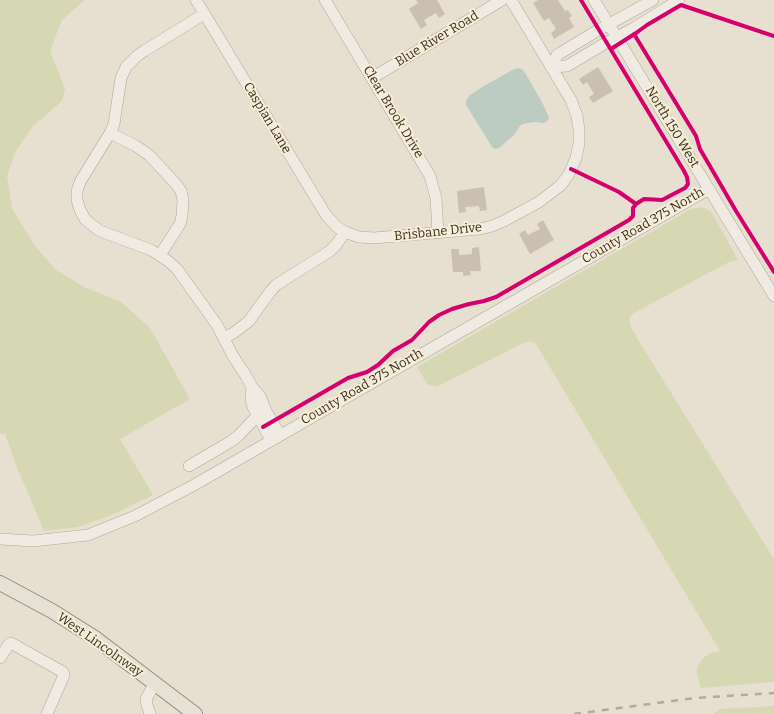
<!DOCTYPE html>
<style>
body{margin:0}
canvas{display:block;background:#e7e0d1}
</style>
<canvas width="774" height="714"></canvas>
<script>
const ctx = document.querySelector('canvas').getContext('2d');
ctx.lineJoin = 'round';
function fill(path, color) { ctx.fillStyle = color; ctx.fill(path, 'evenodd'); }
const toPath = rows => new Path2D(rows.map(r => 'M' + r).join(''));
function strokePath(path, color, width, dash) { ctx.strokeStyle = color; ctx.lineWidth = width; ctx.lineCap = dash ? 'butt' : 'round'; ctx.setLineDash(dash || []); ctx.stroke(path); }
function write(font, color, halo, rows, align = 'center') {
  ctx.font = font + ' Bitter,serif'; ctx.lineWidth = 4; ctx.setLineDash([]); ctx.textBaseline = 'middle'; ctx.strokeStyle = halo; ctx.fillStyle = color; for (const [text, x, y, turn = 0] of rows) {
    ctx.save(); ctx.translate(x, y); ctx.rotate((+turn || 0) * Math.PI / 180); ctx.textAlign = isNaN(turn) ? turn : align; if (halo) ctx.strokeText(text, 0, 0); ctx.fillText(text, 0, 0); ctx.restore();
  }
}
const green = toPath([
 [0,0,85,0,62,20,50,51,65,89,62,101,32,127,15,153,7,176,12,208,34,245,56,270,84,287,121,302,150,328,190,399,120,439,153,495,109,516,78,527,44,531,16,465,5,434,0,434],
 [701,207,711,211,738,260,729,262,632,314,629,319,631,328,774,559,774,682,701,688,697,675,697,667,703,658,711,653,720,651,536,344,529,341,521,344,436,387,427,384,417,367,689,210],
 [774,706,774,714,714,714,720,709]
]);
const water = toPath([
 [519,68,523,70,527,76,543,104,549,118,547,121,544,123,534,122,523,124,520,126,513,136,499,148,495,149,492,147,466,105,466,101,470,95,484,86,514,69]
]);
const building = toPath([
 [416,0,437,0,445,14,439,18,436,13,424,20,427,25,421,29,409,9,418,3],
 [538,0,558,0,565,11,568,10,572,16,569,18,574,27,554,39,551,33,556,29,549,18,544,21,533,3],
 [598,67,613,91,593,103,589,97,594,94,587,82,583,85,579,79],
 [484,187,487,210,480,211,479,206,465,207,466,212,459,213,457,191],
 [543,220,554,240,530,254,519,234,525,230,528,235,540,229,537,224],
 [479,247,481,271,470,271,471,275,463,276,463,272,453,272,451,249,459,249,459,255,472,254,472,248]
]);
const minor = toPath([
 [196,0,326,215,337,227,345,232,359,237,374,238,480,229,492,226,504,221,539,202,561,185,569,174,576,158,579,144,579,130,577,116,571,100,511,0],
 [325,0,430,176,436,198,438,233],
 [594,0,774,296],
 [204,14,144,51,137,56,126,67,121,78,114,124,110,133,80,182,77,191,77,200,80,210,85,219,92,225,100,231,151,250,168,261,177,269,217,325,233,356,246,376,252,387,260,396,266,411,280,435],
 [552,67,567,66,604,44,634,28,679,0],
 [552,67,557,55,595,32,653,0],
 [372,78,502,0],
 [110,133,136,146,149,155,176,184,181,191,183,200,182,216,180,224,160,255],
 [224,338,235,332,249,321,270,292,276,285,330,251,336,245,345,232],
 [252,387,251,399,253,407,271,440],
 [189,466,230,442,238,436,257,416,266,411],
 [0,539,33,541,88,535,135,516,194,485,709,189],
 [0,658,9,644,11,643,63,672,64,675,47,714],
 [150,714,147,705,146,699,155,683]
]);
const major = toPath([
 [0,583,52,611,95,638,195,714]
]);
const rail = toPath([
 [574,714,695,698,774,693]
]);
const cycleway = toPath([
 [634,34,696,136,700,149,736,211,774,272],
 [611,49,636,33,647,25,681,5,774,36],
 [571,169,619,192,636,204],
 [263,427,348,378,367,372,378,365,393,351,412,340,429,322,439,315,452,309,469,304,484,301,496,297,629,220,633,216,633,208,636,204,644,199,662,200,685,188,688,184,687,177,684,171,581,0]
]);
const streetNames = [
 ["Blue River Road",437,39,-31],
 ["Clear Brook Drive",393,112,59],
 ["Caspian Lane",267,118,59],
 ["North 150 West",672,127,59],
 ["County Road 375 North",643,226,-30],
 ["Brisbane Drive",438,232,-6],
 ["County Road 375 North",362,387,-30],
 ["West Lincolnway",100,645,35]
];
fill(green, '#d6d7b3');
fill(water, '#bcccc2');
fill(building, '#cbbfb2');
strokePath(minor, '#ada599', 12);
strokePath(major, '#928b80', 16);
strokePath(minor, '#efebe3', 11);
strokePath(major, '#e6e1d4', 14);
strokePath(rail, '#afaaa2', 2.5, [7, 7]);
strokePath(cycleway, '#d6006c', 4);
write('13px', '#3d2e20', '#f7eed8', streetNames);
</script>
